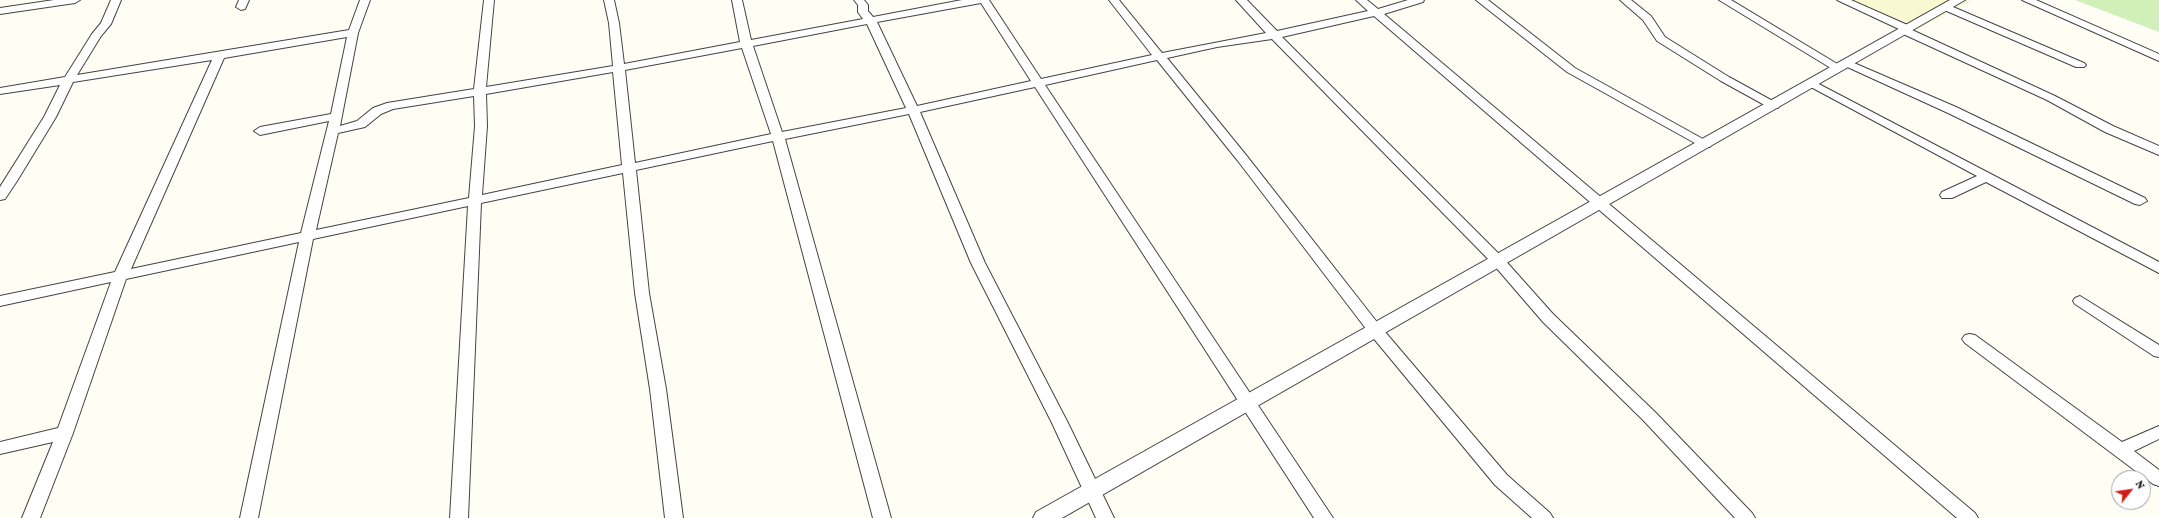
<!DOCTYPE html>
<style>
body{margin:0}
#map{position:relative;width:2159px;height:518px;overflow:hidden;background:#fffef5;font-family:"Crimson Pro",serif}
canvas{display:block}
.north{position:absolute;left:2111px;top:470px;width:40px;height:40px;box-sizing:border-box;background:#fff;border:1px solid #a0a0a0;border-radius:50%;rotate:60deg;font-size:11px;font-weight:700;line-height:16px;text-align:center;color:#111}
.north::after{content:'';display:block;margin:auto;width:14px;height:18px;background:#d31b17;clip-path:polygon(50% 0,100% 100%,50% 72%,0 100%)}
</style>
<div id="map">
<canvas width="2159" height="518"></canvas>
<div class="north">N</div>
</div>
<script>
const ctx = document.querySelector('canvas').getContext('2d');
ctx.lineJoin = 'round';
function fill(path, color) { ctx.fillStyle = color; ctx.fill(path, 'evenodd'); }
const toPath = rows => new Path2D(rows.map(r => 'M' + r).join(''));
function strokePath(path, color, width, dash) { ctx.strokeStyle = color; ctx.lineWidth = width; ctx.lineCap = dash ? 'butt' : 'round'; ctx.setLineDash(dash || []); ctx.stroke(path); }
const farmland = toPath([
 [1847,0,1971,0,1917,30]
]);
const green = toPath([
 [2075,0,2159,0,2159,32]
]);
const minor = toPath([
 [54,0,80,0,75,3,0,14,0,8,54,0],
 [111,0,121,0,111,24,101,36,77,75,349,30,360,0,370,0,358,33,340,126,357,121,373,108,387,103,474,89,484,0,494,0,486,87,613,66,609,23,604,0,614,0,619,23,624,64,740,42,732,0,742,0,751,40,863,19,858,12,858,5,854,0,864,0,868,5,868,11,873,17,962,0,989,0,1041,79,1152,55,1109,0,1119,0,1162,53,1266,33,1236,0,1247,0,1277,31,1368,11,1356,0,1367,0,1378,9,1408,0,1424,0,1423,2,1384,14,1975,513,1978,518,1957,518,1374,16,1282,37,1503,258,1553,314,1655,412,1752,513,1755,518,1735,518,1643,420,1543,322,1493,264,1272,39,1217,47,1167,58,1246,155,1380,326,1507,475,1550,513,1553,518,1532,518,1495,485,1370,334,1238,161,1157,60,1045,85,1333,518,1314,518,1035,87,920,112,985,263,1068,423,1114,518,1096,518,1052,423,971,263,909,114,785,139,891,518,873,518,773,141,636,170,649,293,666,389,683,518,665,518,650,389,635,293,623,173,481,203,468,518,450,518,468,206,313,239,258,518,240,518,299,242,126,279,73,433,40,518,22,518,53,442,0,454,0,442,58,428,111,282,0,306,0,296,115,272,212,60,73,82,56,117,17,181,5,199,0,200,0,187,44,117,60,85,0,94,0,88,65,77,92,34,101,23,111,0],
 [981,3,1031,81,917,106,877,22,981,3],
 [867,24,906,108,782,132,753,46,867,24],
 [347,37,331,114,260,127,254,131,260,135,329,121,301,233,131,269,224,58,347,37],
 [742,48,771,134,635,163,625,70,742,48],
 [613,72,622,165,482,195,487,126,486,94,613,72],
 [474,96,475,126,469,198,316,230,338,133,365,127,381,114,393,109,474,96],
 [239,0,249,0,245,9,241,10,236,7,239,0],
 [1476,0,1488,0,1575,68,1712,144,1710,147,1702,147,1567,72,1476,0],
 [1620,0,1631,0,1651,16,1665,37,1729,77,1780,105,1778,108,1770,108,1721,81,1657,41,1643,20,1620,0],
 [1719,0,1731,0,1844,68,1838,71,1834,70,1719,0],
 [1837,0,1851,0,1912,27,1912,30,2055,96,2113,126,2159,146,2159,155,2105,132,2047,100,1901,33,1901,30,1837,0],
 [2022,0,2036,0,2159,54,2159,61,2022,0],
 [1946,4,2084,63,2086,65,2084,67,2076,67,1942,9,1941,7,1946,4],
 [1847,60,1956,107,2145,198,2147,201,2140,205,2135,204,1948,113,1843,65,1841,63,1847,60],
 [1813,81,2159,262,2159,273,1986,182,1952,198,1942,198,1940,195,1942,192,1977,176,1809,86,1807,84,1809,82,1813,81],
 [2080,296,2159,345,2159,357,2154,356,2075,304,2073,301,2075,298,2080,296],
 [1970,334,1975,335,2122,442,2159,426,2159,439,2134,451,2159,470,2159,486,2153,484,1965,343,1962,339,1965,335,1970,334]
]);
const tertiary = toPath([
 [1950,0,1965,0,1062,518,1033,518,1036,512,1950,0]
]);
fill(farmland, '#f9f9d1');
fill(green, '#d1efb9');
strokePath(minor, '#444', 2);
strokePath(tertiary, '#444', 2);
fill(minor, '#fff');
fill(tertiary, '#fff');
</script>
